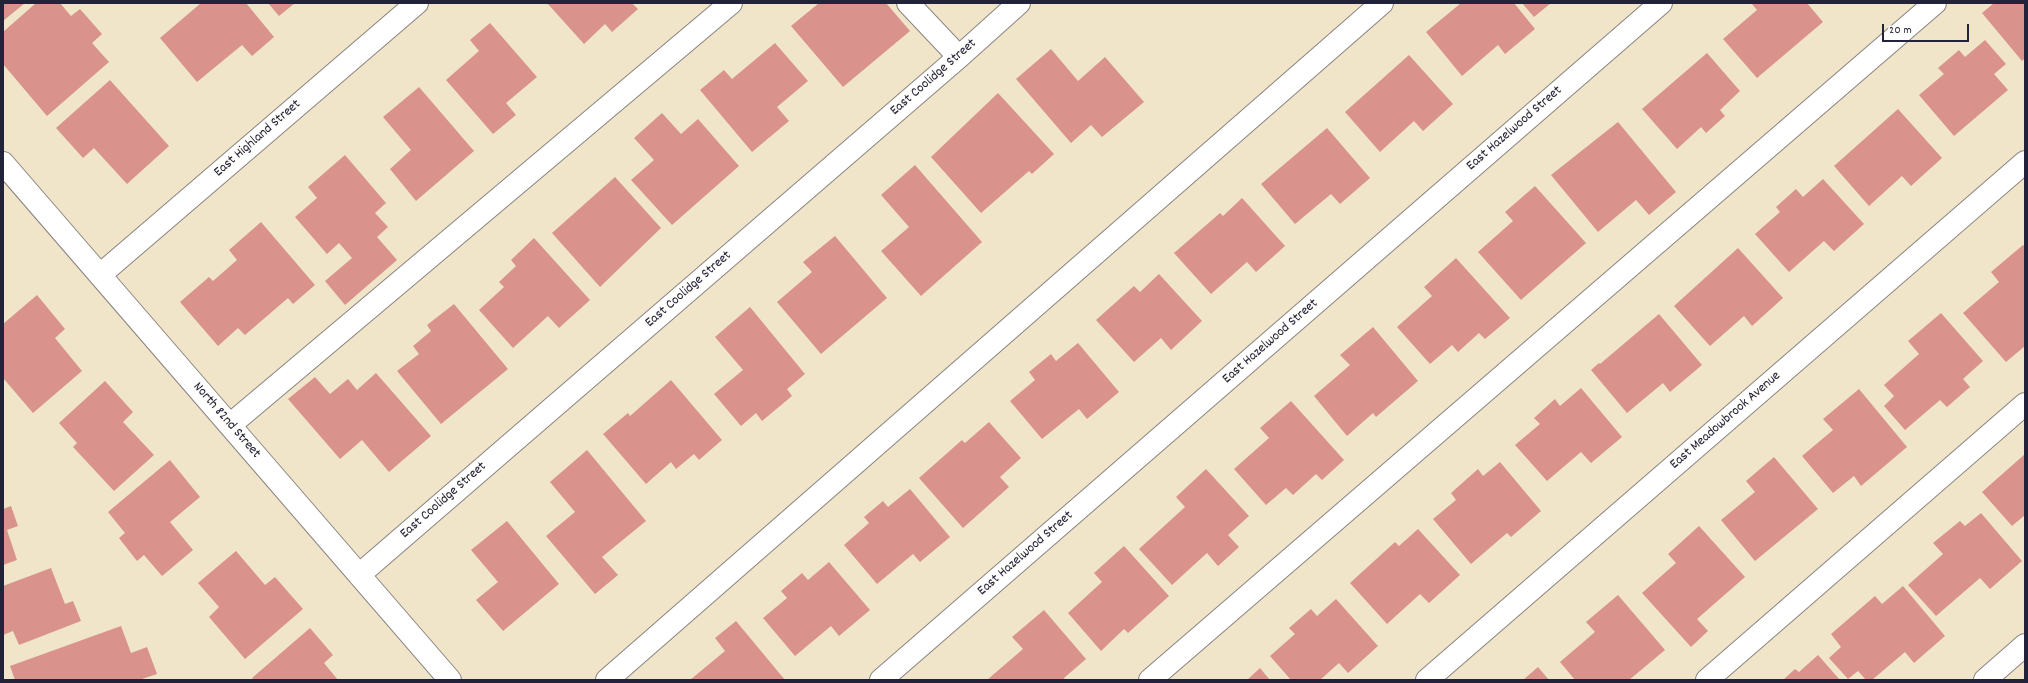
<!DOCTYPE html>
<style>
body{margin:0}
#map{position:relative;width:2028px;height:683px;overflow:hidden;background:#f0e5c9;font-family:Dekko,sans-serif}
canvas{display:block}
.frame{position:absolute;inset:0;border:4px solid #22223b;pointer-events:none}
.scale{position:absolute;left:1882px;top:24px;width:87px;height:18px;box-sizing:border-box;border:2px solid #22223b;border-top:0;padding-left:5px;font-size:12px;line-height:14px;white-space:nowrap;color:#22223b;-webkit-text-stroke:3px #fdfcf7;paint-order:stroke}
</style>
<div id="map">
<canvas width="2028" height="683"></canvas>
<div class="frame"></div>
<div class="scale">20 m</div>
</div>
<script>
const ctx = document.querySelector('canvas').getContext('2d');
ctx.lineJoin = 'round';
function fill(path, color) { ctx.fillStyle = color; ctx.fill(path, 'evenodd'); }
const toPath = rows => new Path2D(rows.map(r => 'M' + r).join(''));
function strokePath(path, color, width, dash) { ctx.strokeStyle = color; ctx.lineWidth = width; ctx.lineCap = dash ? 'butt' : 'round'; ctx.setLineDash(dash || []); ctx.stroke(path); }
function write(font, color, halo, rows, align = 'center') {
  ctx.font = font + ' Dekko,sans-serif'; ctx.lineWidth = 3; ctx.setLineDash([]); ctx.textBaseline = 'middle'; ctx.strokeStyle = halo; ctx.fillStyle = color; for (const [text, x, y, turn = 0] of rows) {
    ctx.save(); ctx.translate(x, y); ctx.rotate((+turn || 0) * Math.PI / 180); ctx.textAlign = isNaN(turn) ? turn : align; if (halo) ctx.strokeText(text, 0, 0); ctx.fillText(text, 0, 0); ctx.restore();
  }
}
const building = toPath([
 [3,3,25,3,3,21],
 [36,3,60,3,71,16,80,9,102,34,92,43,109,62,47,116,3,64,3,32],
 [201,3,246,3,274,37,252,56,242,45,197,82,160,38],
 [268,3,295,3,279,16],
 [547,3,632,3,638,9,612,32,605,24,584,44],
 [819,3,886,3,910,31,843,87,791,26],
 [1461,3,1514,3,1535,29,1505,54,1498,45,1462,76,1426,32],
 [1522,3,1551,3,1534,17],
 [1751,3,1807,3,1823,22,1757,78,1723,39,1757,10],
 [1994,3,2025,3,2025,58,2022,61,1982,13],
 [490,23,537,77,506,103,516,115,493,134,446,80,479,51,470,40],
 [1985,40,2006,64,1994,74,2008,90,1954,136,1919,95,1944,74,1938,68,1959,50,1965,57],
 [775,43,808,81,777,107,789,121,752,152,700,90,724,70,732,79],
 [1051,49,1078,81,1105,57,1144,102,1102,137,1091,125,1071,143,1016,79],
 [1707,53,1740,91,1720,110,1725,116,1706,133,1701,127,1677,149,1642,109],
 [1409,55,1453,104,1423,131,1414,121,1380,152,1345,112],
 [110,80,169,146,127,184,94,148,83,158,56,128],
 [419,87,474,151,416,201,390,169,411,150,383,117],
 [998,93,1054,154,1032,174,1029,171,981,213,931,157],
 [1898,109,1942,158,1911,186,1902,176,1869,206,1834,166],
 [662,113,681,134,698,119,739,166,672,225,631,180,654,160,634,138],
 [1618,122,1676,192,1649,215,1636,200,1598,232,1551,175],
 [1327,128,1370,178,1340,204,1331,194,1295,224,1261,184],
 [345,155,386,203,375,213,388,227,377,237,397,260,345,305,325,281,352,258,339,243,327,254,295,217,317,198,308,187],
 [915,165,982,242,921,296,881,251,909,227,881,195],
 [615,177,661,228,600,287,552,233],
 [1823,179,1864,224,1834,251,1824,241,1789,272,1755,234,1780,212,1776,207,1796,189,1803,197],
 [1535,186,1586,243,1521,300,1478,252,1513,221,1505,212],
 [1242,198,1285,246,1256,272,1247,262,1211,294,1174,253,1220,213,1223,216],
 [261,222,315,285,293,304,288,298,245,335,238,328,218,346,180,302,209,277,213,281,237,260,229,250],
 [835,236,887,298,821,354,777,302,812,272,803,262],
 [534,238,590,300,559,328,548,316,513,348,479,310,504,287,499,282,516,266,511,260],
 [2023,245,2025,247,2025,346,2006,362,1963,313,1999,282,1991,272],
 [1738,248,1783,298,1752,326,1744,316,1710,346,1674,306],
 [1456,258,1510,318,1485,339,1479,333,1458,352,1452,345,1430,364,1397,327,1432,296,1424,287],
 [1159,274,1202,321,1171,350,1161,338,1134,362,1096,320,1134,286,1140,292],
 [37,295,65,329,55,338,82,371,33,413,3,378,3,324],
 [454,304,508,369,441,424,397,371,419,354,413,346,431,331,427,325],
 [750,307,805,374,787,389,792,396,762,421,756,413,741,426,714,394,743,370,715,337],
 [1941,313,1983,361,1963,379,1970,387,1947,407,1940,400,1905,430,1884,406,1894,396,1884,385,1919,354,1908,341],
 [1659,314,1702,365,1670,392,1663,383,1627,413,1591,370,1599,363,1600,364],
 [1373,327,1418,381,1376,417,1373,413,1347,436,1314,396,1350,365,1340,355],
 [1078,343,1119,392,1087,419,1079,409,1042,439,1010,401,1035,380,1029,372,1051,354,1056,361],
 [376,373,431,436,389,472,362,440,340,459,288,399,315,377,330,394,348,379,357,390],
 [671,380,722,440,699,460,694,454,676,469,671,462,646,484,603,434,628,413,630,416],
 [105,381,133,412,123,422,154,455,114,491,73,447,77,443,59,423],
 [1581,388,1622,437,1591,463,1581,452,1547,481,1515,445,1540,424,1534,418,1555,399,1560,406],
 [1859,389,1907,447,1861,486,1854,476,1833,493,1802,456,1833,430,1823,419],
 [1291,401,1344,460,1322,480,1316,474,1293,495,1286,488,1266,505,1234,469,1269,438,1260,428],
 [989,422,1021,458,1000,477,1009,487,963,528,919,478,962,440,965,443],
 [587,450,646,521,602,557,618,575,595,594,546,536,575,512,550,482],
 [2025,454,2025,515,2012,526,1982,492],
 [1774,457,1818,509,1755,561,1721,520,1755,492,1746,481],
 [170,460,200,497,170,522,193,550,162,576,144,555,137,561,119,538,125,533,108,512],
 [1500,462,1541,511,1511,537,1507,533,1471,564,1433,519,1456,500,1451,493,1478,469,1483,476],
 [1206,469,1249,516,1228,535,1239,547,1218,566,1207,553,1172,585,1139,549,1185,507,1176,497],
 [910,489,950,537,920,562,913,554,877,584,844,545,869,523,864,517,883,501,888,507],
 [11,506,18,526,7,530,17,560,3,565,3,509],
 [1981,513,2022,561,1990,589,1980,578,1936,616,1908,585,1943,554,1933,543,1960,521,1965,526],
 [507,521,559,584,503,631,476,600,498,582,471,550],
 [1699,526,1745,577,1697,619,1708,631,1691,647,1642,593,1676,563,1668,554],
 [1418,529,1460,575,1429,603,1420,594,1387,624,1350,583,1395,542,1399,546],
 [1124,546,1169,596,1128,633,1124,629,1101,651,1068,613,1102,582,1094,573],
 [236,551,265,585,275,577,303,609,245,659,209,617,219,607,198,583],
 [829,562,870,610,839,636,831,626,795,656,763,618,787,598,781,591,802,573,808,580],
 [51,568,65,604,73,601,81,621,19,645,13,631,3,635,3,586],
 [1903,586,1945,636,1914,663,1905,652,1872,680,1866,680,1858,671,1848,679,1829,658,1841,647,1831,634,1875,596,1882,604],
 [1618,595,1665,650,1629,680,1575,680,1560,662,1595,632,1586,622],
 [1336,599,1378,646,1348,673,1339,663,1320,680,1291,680,1270,656,1295,634,1289,628,1311,609,1317,616],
 [1044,610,1086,659,1064,678,1065,680,987,680,1023,649,1012,637],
 [736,621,785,680,690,680,725,651,715,638],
 [121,626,131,653,147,647,157,674,139,680,15,680,10,666],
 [310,628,333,655,324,663,338,680,254,680,252,678],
 [1818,655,1840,680,1783,680,1795,669,1799,672],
 [1538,667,1549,680,1523,680],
 [1260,668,1270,680,1247,680]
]);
const minor = toPath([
 [908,3,959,57],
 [3,163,450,680],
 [100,275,417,3],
 [230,425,731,3],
 [359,575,959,57,1019,3],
 [607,680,1382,3],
 [881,680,1661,3],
 [1150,680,1935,3],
 [1427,680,2025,162],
 [1707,680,2025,404],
 [1985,680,2025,645]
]);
const streetNames = [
 ["East Coolidge Street",934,78,-41],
 ["East Hazelwood Street",1515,129,-41],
 ["East Highland Street",258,139,-41],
 ["East Coolidge Street",689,290,-41],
 ["East Hazelwood Street",1271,342,-41],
 ["North 82nd Street",226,421,49],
 ["East Meadowbrook Avenue",1726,421,-41],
 ["East Coolidge Street",444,501,-41],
 ["East Hazelwood Street",1026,554,-41]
];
fill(building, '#d9938c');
strokePath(minor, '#898482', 24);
strokePath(minor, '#fff', 22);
write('14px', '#22223b', '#fdfcf7', streetNames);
</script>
